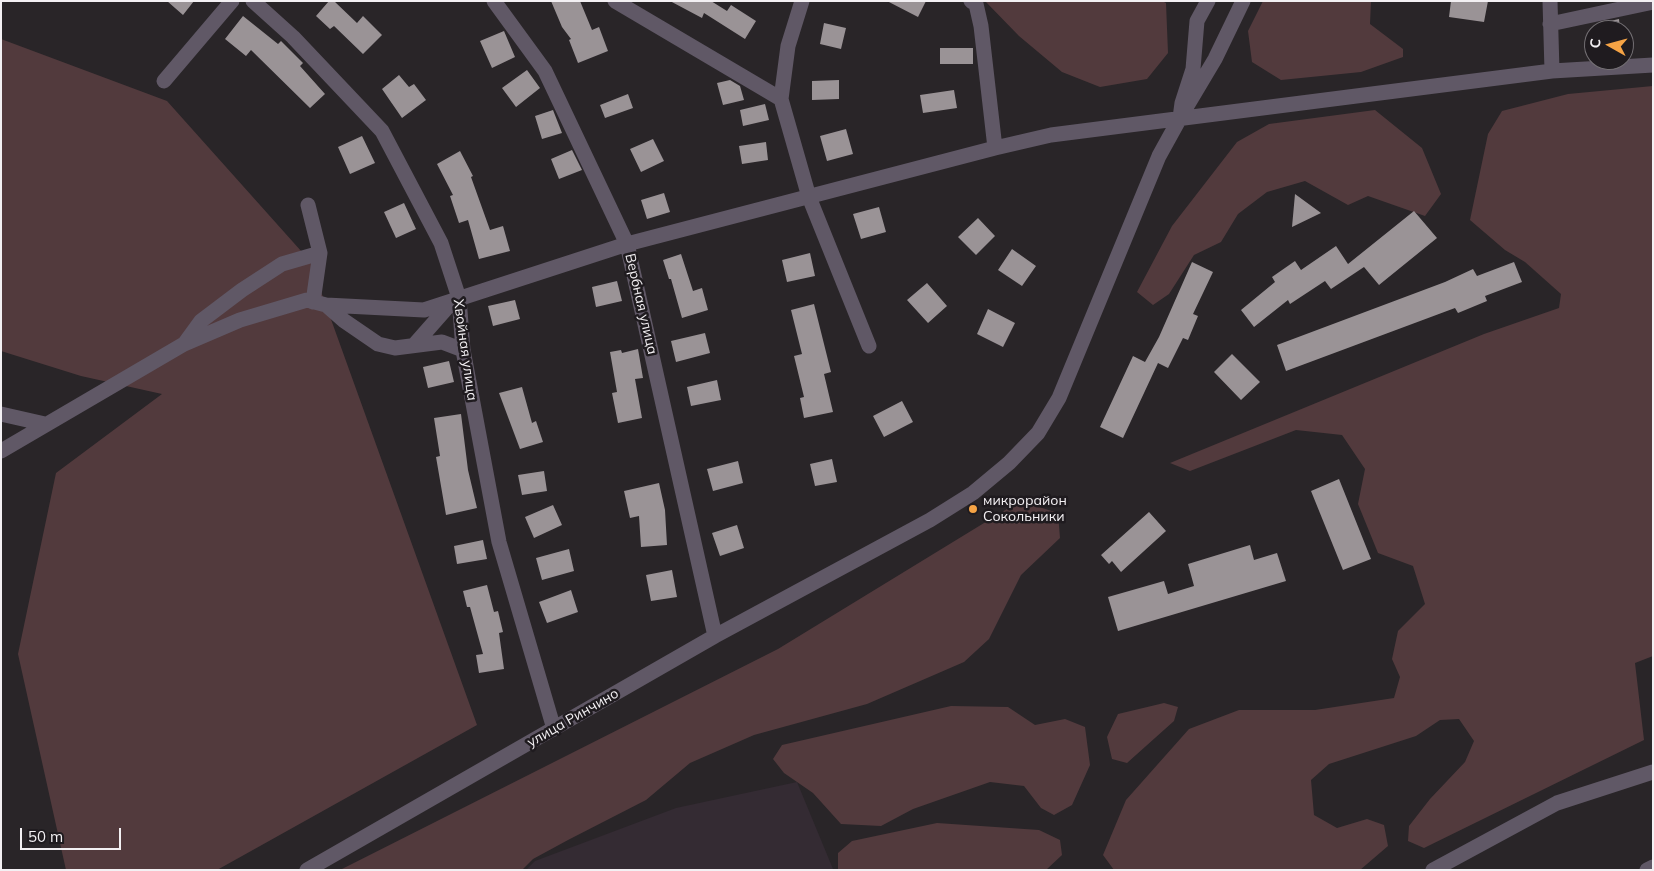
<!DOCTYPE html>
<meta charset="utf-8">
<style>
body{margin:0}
#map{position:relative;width:1654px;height:871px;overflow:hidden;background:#292528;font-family:Mulish,sans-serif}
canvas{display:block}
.frame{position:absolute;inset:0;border:2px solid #f3f0f3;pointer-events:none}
.north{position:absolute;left:1584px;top:20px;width:50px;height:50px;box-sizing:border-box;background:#1f1b1f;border:1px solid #747074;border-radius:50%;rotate:277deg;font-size:14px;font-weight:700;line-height:20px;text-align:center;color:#f3f0f3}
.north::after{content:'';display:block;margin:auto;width:18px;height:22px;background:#f5a345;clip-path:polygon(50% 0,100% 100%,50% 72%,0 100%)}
.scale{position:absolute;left:20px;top:828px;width:101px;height:22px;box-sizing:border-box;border:2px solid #f3f0f3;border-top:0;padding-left:6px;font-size:15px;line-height:18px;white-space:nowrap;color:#f3f0f3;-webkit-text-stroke:4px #1f1b1f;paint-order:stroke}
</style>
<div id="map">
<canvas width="1654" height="871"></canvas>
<div class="frame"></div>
<div class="north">С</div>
<div class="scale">50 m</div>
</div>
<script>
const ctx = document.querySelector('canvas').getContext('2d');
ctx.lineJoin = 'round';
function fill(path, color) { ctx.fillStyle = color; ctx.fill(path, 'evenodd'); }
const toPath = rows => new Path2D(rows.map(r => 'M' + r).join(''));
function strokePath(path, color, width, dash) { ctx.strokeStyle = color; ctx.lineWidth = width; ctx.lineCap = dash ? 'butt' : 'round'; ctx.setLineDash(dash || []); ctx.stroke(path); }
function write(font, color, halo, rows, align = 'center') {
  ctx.font = font + ' Mulish,sans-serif'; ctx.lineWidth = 5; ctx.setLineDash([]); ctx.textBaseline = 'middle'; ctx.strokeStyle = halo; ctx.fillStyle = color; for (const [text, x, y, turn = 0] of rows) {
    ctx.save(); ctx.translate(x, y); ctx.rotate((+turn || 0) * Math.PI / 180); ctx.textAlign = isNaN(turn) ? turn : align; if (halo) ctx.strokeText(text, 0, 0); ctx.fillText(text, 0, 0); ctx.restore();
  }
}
const built = toPath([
 [797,782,833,869,526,870,535,861,676,808]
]);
const green = toPath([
 [985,1,1162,1,1166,3,1168,53,1147,79,1100,87,1062,72,1019,36],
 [1263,1,1371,1,1370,24,1403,49,1403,57,1361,72,1281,80,1252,62,1248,31],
 [1,39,167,101,310,261,477,725,217,870,66,870,18,654,56,473,162,394,81,376,1,351],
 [1653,86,1653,656,1635,663,1644,740,1424,848,1408,841,1409,826,1430,799,1465,762,1474,741,1459,719,1440,720,1416,736,1329,764,1311,780,1314,815,1337,828,1367,819,1384,825,1388,846,1360,870,1114,870,1103,855,1126,800,1189,729,1239,710,1315,710,1394,698,1400,677,1392,659,1398,631,1425,604,1413,566,1378,553,1358,504,1365,469,1342,435,1296,430,1190,471,1170,463,1484,334,1559,308,1561,294,1525,262,1505,250,1470,220,1488,134,1502,111,1568,94],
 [1375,110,1422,148,1441,194,1425,216,1368,196,1348,205,1305,181,1267,192,1238,214,1221,242,1194,255,1169,294,1153,305,1137,292,1172,226,1237,142,1269,124],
 [1020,501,1058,513,1060,538,1021,575,989,639,964,662,867,704,754,735,690,763,646,800,568,840,533,859,522,870,340,870,778,649],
 [1164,703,1178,707,1174,721,1127,763,1112,759,1107,737,1118,714],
 [951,706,1008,707,1035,725,1065,719,1085,727,1090,765,1072,805,1054,815,1041,808,1024,786,990,782,913,809,881,826,841,824,813,793,784,773,773,759,782,745],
 [937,823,1039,830,1060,840,1062,855,1046,870,838,870,838,853,852,841]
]);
const building = toPath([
 [167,1,194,1,183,15],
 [329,1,334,1,357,23,363,16,382,35,363,54,334,26,330,29,316,16],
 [551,1,580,1,592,30,599,27,608,51,578,63,569,40,571,39,562,27],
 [670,1,711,1,727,11,731,5,756,21,745,39,704,13,702,18],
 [887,1,926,1,918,17],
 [1451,1,1488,1,1484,22,1449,17],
 [243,16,278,44,281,41,303,63,300,66,325,94,310,108,251,50,246,56,225,39],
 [1619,19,1620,30,1602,30,1601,23],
 [824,23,846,28,841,49,820,44],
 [504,31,515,57,492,68,480,41],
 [940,48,973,48,973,64,940,64],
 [527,70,540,88,516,107,502,88],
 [399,75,409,87,414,84,426,100,402,118,382,89],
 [730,80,740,86,744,100,723,105,717,83],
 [839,80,839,99,812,100,812,81],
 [954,90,957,108,923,113,920,95],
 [628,94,633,108,605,118,600,105],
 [765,104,769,120,743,126,740,110],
 [553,110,562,133,542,139,535,116],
 [846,129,853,154,827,161,820,136],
 [362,136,375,163,350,174,338,147],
 [653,139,664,161,641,172,630,149],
 [766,142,768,160,742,164,739,146],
 [572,150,582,170,559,179,551,159],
 [460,151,473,176,471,177,490,230,503,226,510,251,479,259,468,220,459,223,450,196,453,195,437,164],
 [664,193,670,212,647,219,641,200],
 [1295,194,1321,213,1292,227],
 [404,203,416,229,396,238,384,212],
 [879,207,886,232,861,239,853,214],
 [1414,211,1437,238,1379,285,1364,267,1331,289,1325,281,1290,304,1288,300,1254,327,1241,310,1275,282,1272,277,1295,261,1301,270,1336,246,1348,264],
 [978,218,995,236,976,255,958,237],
 [1012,249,1036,266,1022,286,998,270],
 [810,253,815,276,787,282,782,260],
 [681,254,693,291,702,288,708,310,682,318,671,279,669,279,663,260],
 [1192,262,1213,272,1193,314,1198,316,1188,340,1183,338,1168,368,1158,363,1123,438,1100,427,1133,356,1145,362,1159,337],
 [1514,262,1522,282,1485,296,1487,301,1458,313,1455,308,1286,371,1277,345,1445,282,1473,269,1477,276],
 [617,281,622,301,596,307,592,287],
 [927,283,947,306,928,323,907,300],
 [515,300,520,319,493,326,488,306],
 [814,304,831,372,824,374,833,412,804,418,800,398,804,397,794,356,802,354,791,310],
 [988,309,1015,323,1003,347,977,334],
 [705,333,710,353,676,362,671,341],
 [638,349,643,378,635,379,642,418,618,423,612,393,617,392,610,352,621,350,622,353],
 [1232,354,1260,382,1241,400,1214,372],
 [449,361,454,382,428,388,423,367],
 [717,380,721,400,691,406,687,387],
 [522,387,532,423,536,421,543,442,520,449,499,393],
 [902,401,913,422,884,437,873,416],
 [461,414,468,470,477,508,446,515,436,457,440,456,434,418],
 [832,459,837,482,815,486,810,464],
 [738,461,743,483,713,491,707,469],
 [544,471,547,491,522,495,518,475],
 [1339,479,1371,559,1343,570,1311,491],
 [659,483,665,510,667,545,641,547,639,516,630,518,624,491],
 [553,505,562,525,534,538,525,517],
 [1149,512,1166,531,1121,572,1112,561,1109,564,1101,555],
 [737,525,744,548,720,556,712,533],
 [483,540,487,559,457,564,454,546],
 [1250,545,1254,560,1277,553,1286,581,1118,631,1108,597,1164,581,1168,594,1194,586,1188,564],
 [569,549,574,571,542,580,536,558],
 [672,570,677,597,651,601,646,575],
 [487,585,494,612,498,611,503,632,499,633,504,669,479,673,476,655,483,654,470,607,467,607,463,591],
 [571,590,578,612,547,623,539,602]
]);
const minor = toPath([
 [253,1,293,37,382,131,441,243,459,298,463,350,499,542,554,729],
 [494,1,545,71,627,244,715,636],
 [615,1,781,99,809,197,869,346],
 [971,1,976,4,981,26,995,148],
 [1550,1,1552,71],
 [1550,24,1653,2],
 [164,81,232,1],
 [781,99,788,46,802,1],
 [1187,106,1215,59,1243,1],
 [308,205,320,253,313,302],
 [326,305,343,320,378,344,395,348,442,342,463,350],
 [185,343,201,321,242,290,282,264,320,253],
 [415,344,452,302],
 [1,414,45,424],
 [1,451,184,344,240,320,307,300,326,305,424,310,627,244,995,148,1051,135,1552,71,1653,65],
 [307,870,715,636,930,520,973,493,1009,463,1038,433,1059,398,1159,156,1180,118,1182,103,1193,69,1197,21,1208,1],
 [1433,870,1557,803,1653,772],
 [1647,870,1653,867]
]);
const markers = [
 [973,509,5,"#f5a345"]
];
const streetNames = [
 ["Вербная улица",641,304,77],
 ["Хвойная улица",465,350,82],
 ["улица Ринчино",573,718,-30]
];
const poiNames = [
 ["микрорайон",983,501],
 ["Сокольники",983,517]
];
fill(built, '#342b33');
fill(green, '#523a3d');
fill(building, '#9a9396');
strokePath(minor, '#605866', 15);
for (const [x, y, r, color] of markers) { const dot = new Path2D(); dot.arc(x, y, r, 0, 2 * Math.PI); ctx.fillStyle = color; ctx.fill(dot); strokePath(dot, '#1f1b1f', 2); }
write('14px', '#f3f0f3', '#1f1b1f', streetNames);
write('14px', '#f3f0f3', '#1f1b1f', poiNames, 'left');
</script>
